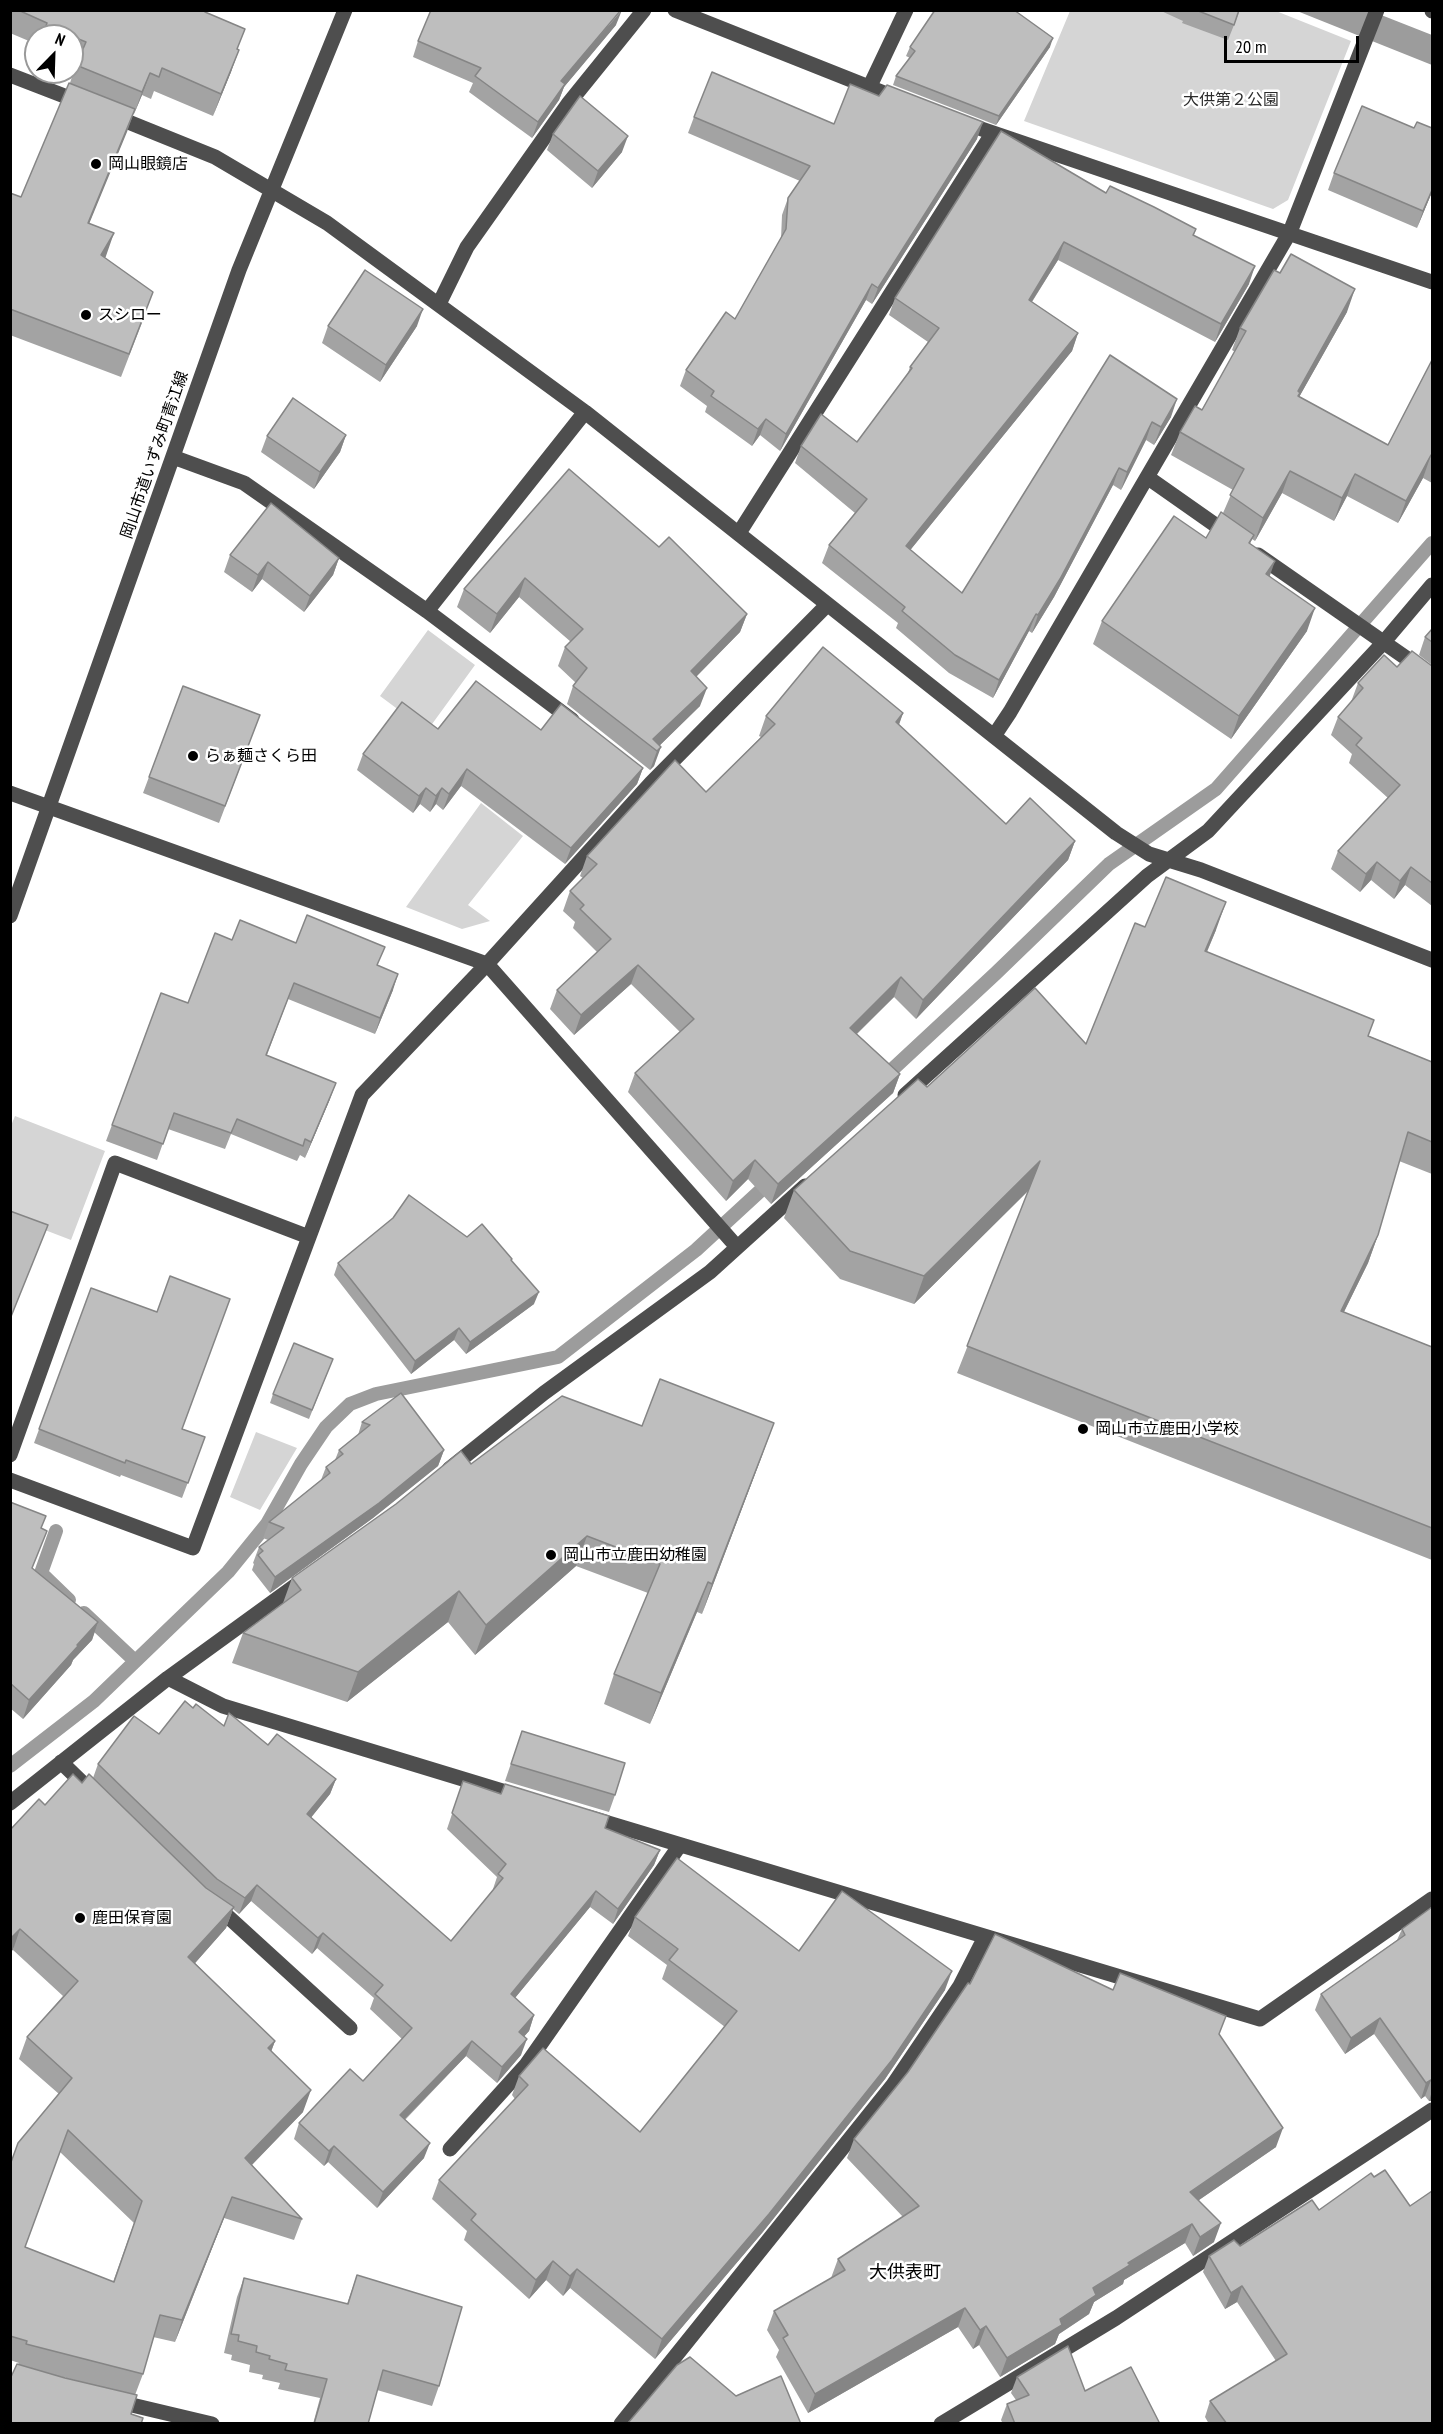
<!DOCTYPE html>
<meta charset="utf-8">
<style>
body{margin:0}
#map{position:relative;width:1443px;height:2434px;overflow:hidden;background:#fff;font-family:"PT Sans Narrow",sans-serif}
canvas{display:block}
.frame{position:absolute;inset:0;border:12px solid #000;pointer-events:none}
.north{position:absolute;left:24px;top:24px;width:60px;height:60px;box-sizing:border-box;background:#fff;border:2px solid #999;border-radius:50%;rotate:23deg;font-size:16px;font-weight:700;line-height:24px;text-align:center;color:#000}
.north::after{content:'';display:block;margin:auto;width:21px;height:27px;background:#000;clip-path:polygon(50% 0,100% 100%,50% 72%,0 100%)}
.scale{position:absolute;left:1224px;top:36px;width:135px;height:27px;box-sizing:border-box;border:3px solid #000;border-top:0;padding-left:8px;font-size:18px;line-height:21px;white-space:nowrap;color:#000;-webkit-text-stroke:4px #fff;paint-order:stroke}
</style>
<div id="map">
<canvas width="1443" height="2434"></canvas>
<div class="frame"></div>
<div class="north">N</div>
<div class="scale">20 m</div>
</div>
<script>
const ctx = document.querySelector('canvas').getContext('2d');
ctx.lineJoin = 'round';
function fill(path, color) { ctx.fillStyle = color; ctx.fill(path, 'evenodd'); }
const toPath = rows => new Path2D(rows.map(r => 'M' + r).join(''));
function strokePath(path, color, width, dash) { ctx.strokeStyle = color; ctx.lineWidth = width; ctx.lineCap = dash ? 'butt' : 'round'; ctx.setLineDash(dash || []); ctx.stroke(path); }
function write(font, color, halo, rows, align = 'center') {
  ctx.font = font + ' "PT Sans Narrow","Noto Sans JP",sans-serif'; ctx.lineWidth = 5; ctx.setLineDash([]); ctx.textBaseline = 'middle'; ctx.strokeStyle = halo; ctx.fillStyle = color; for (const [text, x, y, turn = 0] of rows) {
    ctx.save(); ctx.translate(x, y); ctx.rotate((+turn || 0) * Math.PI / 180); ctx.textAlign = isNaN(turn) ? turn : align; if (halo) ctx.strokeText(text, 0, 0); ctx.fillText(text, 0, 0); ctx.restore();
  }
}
const green = toPath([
 [1070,11,1276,11,1351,41,1288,200,1273,209,1024,121],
 [428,630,475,665,427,731,380,696],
 [481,803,523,836,468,905,490,921,462,929,406,907],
 [15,1116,105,1151,71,1240,11,1217,10,1128],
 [256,1432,297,1448,260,1510,230,1497]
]);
const water = toPath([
 [1297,11,1371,11,1432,35,1432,65]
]);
const stream = toPath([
 [881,1080,995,974,1109,864,1216,789,1432,543],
 [56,1531,41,1573,69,1600],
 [84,1613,135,1661],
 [10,1766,94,1701,228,1572,267,1524,301,1464,326,1427,350,1404,376,1394,558,1357,696,1250,772,1180]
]);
const minor = toPath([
 [675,10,899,99],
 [1432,10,1432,11],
 [10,75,80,102],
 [869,88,906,10],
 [111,115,215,157,327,223,585,412,1116,833,1149,854,1201,870,1432,960],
 [964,123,1432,282],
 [439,304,467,247,568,104,644,10],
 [173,457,244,483,427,611,572,720],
 [1147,477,1231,536],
 [739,533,992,134],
 [1258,555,1432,676],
 [427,611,585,412],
 [994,736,1010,712,1290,232,1377,10],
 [10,793,487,964,737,1247],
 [10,916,239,270,345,10],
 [905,1095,1147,876,1208,831,1383,643,1432,585],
 [10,1455,115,1163,309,1237],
 [449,1469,544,1393,710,1272,805,1186],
 [10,1480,193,1548,362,1095,487,964,651,783,827,605],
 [168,1678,223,1706,522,1797],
 [61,1762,96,1796],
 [10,1803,168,1678,303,1580],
 [588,1817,1260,2019,1432,1899],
 [213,1907,224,1913,350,2028],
 [450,2149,526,2065,680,1845],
 [115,2401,212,2424],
 [621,2424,893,2085,960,1986,985,1937],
 [941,2424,1116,2318,1432,2110]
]);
const wall = toPath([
 [10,10,207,10,206,13,237,49,231,72,213,116,154,91,151,99,142,95,134,114,133,114,89,223,106,256,105,258,145,315,121,377,10,335,10,193,21,197,70,83,76,64,72,62,72,36,36,36,36,44,10,33],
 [1159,10,1240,10,1228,40,1182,23,1183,21],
 [616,25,564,87,559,100,532,138,469,92,473,83,413,57,418,41],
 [910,47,1050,47,996,125,893,85,896,76,910,58,906,56],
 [694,117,834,124,977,139,872,304,866,300,780,451,760,435,752,446,705,412,707,406,680,386,686,370,735,319,781,239,782,215,788,198,800,181,688,133],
 [553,134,622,152,592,188,547,150],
 [1334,173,1432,192,1417,228,1328,190],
 [1106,193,1196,229,1194,235,1249,284,1215,342,1058,260,1032,302,1078,333,1072,351,910,550,962,593,1110,355,1171,417,1154,445,1146,440,1121,490,1113,485,1054,597,1032,633,1029,631,993,698,949,673,896,628,898,623,822,563,829,545,855,513,795,463,801,446,857,442,907,376,910,367,928,342,889,315,895,298],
 [1347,312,1299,397,1388,445,1432,360,1432,483,1423,478,1398,523,1347,496,1334,521,1282,493,1255,541,1252,539,1250,544,1270,576,1307,631,1231,739,1093,644,1102,621,1206,538,1223,513,1233,490,1171,455,1180,432,1202,410,1235,352,1232,350,1240,328],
 [328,326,417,326,380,382,322,343],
 [346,435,340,452,314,489,261,452,267,436],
 [659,547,747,614,740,632,696,677,700,706,659,746,654,766,650,770,567,704,573,686,576,683,558,666,565,647,571,642,519,597,490,633,457,607,464,589],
 [230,555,339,558,333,575,304,612,262,579,252,592,224,572],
 [1432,629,1432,665,1419,655,1425,637],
 [1432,666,1432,906,1405,885,1394,899,1371,880,1360,892,1331,869,1338,851,1388,798,1349,763,1352,754,1331,735,1338,717,1351,702,1358,683,1397,667],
 [183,686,260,715,219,823,143,793],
 [903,713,899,725,1006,824,1075,841,1068,860,916,1019,894,997,857,1034,900,1074,893,1093,771,1204,748,1179,726,1201,628,1092,635,1073,680,1032,631,984,574,1035,550,1009,557,990,597,952,573,928,575,922,563,911,570,891,583,878,580,876,587,856,706,792,761,737,759,736,766,716],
 [438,729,541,730,643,768,637,784,565,864,461,786,443,810,436,804,430,812,420,804,413,813,357,770,363,754],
 [1145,927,1216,930,1207,952,1369,1036,1432,1062,1432,1174,1399,1161,1378,1235,1368,1263,1344,1312,1432,1347,1432,1560,957,1373,1029,1190,914,1304,840,1279,784,1218,794,1190,927,1087,1086,1044],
 [232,940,378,966,393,990,375,1034,288,999,267,1055,330,1099,305,1158,300,1155,297,1161,231,1134,225,1149,168,1129,157,1160,106,1141,161,993,188,1003],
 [467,1237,512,1259,511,1261,534,1304,466,1354,454,1340,411,1374,334,1275,338,1263],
 [91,1288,182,1429,205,1437,182,1498,121,1475,120,1477,34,1443],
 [333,1359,309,1419,270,1403,273,1394],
 [362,1422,444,1450,438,1466,373,1518,270,1593,252,1570,254,1564,253,1563,259,1547,268,1540,263,1538,269,1522,321,1480,326,1467,335,1460,339,1450,358,1435],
 [642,1426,763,1453,702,1614,697,1612,650,1724,604,1704,614,1674,648,1593,576,1566,475,1655,448,1622,347,1702,232,1663,243,1633,283,1603,292,1578,471,1464],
 [10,1502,42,1529,32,1569,98,1622,92,1640,73,1660,71,1665,23,1719,10,1708],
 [193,1708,224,1726,268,1745,336,1779,330,1794,311,1817,451,1941,493,1890,493,1889,497,1877,447,1829,463,1781,605,1828,660,1850,654,1865,613,1924,590,1907,515,1998,534,2015,529,2031,524,2036,521,2055,497,2083,466,2056,405,2120,424,2158,377,2208,328,2162,324,2166,294,2139,299,2123,363,2081,402,2039,370,2009,374,1998,317,1948,312,1954,251,1901,239,1914,233,1909,226,1928,195,1963,275,2041,271,2052,303,2112,252,2165,302,2219,294,2240,224,2218,175,2342,153,2337,143,2374,135,2395,131,2414,18,2364,19,2363,10,2360,10,2165,59,2094,19,2059,27,2037,63,1996,13,1950,45,1805,82,1783,93,1778,98,1764,159,1734],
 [60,2152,134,2223,113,2282,25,2247],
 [47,2373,93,2385,65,2378],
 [522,1731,615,1795,609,1812,505,1781],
 [1432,1907,1432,2101,1429,2101,1425,2096,1421,2099,1374,2034,1345,2054,1315,2010,1321,1994,1397,1940,1402,1929],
 [635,1917,799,1951,945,1990,885,2079,762,2233,655,2359,570,2288,563,2296,546,2280,529,2299,464,2240,467,2231,432,2199,439,2180,515,2099,512,2095,519,2076,640,2132,725,2027,662,1979,667,1965,628,1936],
 [970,1984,1113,1990,1219,2035,1276,2147,1199,2200,1214,2242,1193,2256,1185,2243,1124,2280,1123,2284,1094,2302,1089,2314,1059,2334,1055,2344,1000,2377,979,2345,973,2349,958,2327,808,2413,776,2357,779,2350,767,2330,774,2311,831,2278,838,2259,903,2217,847,2158,854,2139,908,2072],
 [1374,2177,1410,2206,1432,2424,1209,2424,1205,2417,1210,2401,1276,2361,1237,2302,1225,2309,1203,2272,1209,2256,1240,2246,1319,2210],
 [357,2275,439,2386,432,2406,377,2390,368,2424,313,2424,320,2398,278,2389,280,2383,262,2379,263,2375,249,2372,250,2365,231,2360,232,2355,224,2353,237,2297,244,2278,347,2304],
 [1017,2377,1085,2391,1160,2424,1003,2424,1001,2420,1007,2404,1016,2400,1011,2393]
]);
const shadedWall = toPath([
 [622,10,616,25,564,87,559,100,532,138,538,122,561,81],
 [1053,38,1050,47,996,125,999,116],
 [239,50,231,72,213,116,221,94],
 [150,73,142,95,134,114,142,92],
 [135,109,127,132,80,246,88,223],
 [983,122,977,139,872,304,878,288],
 [628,136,622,152,592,188,598,171],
 [1432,190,1432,192,1417,228,1423,211],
 [114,233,106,256,92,278,101,255],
 [1064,242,1058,260,1022,317,1029,300],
 [1255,266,1249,284,1215,342,1221,324],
 [872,284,866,300,780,451,786,434],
 [1355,289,1347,312,1298,399,1298,391],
 [423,309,417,326,380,382,386,365],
 [1078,333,1072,351,899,564,906,546],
 [1177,399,1171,417,1154,445,1161,427],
 [766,419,760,435,752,446,758,429],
 [1152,422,1146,440,1121,490,1127,472],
 [346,435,340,452,314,489,320,472],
 [1431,455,1423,478,1398,523,1406,501],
 [1119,468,1113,485,1054,597,1032,633,1038,615],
 [1290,471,1282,493,1255,541,1263,518],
 [1355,474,1347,496,1334,521,1342,498],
 [339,558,333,575,304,612,310,596],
 [1275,561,1267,584,1266,574],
 [268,562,262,579,252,592,258,575],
 [525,578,519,597,490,633,497,614],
 [1315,608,1307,631,1231,739,1239,716],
 [747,614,740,632,684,689,691,671],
 [1036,614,1029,631,993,698,999,680],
 [707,688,700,706,655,750,653,739],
 [903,713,896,732,896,722],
 [661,747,654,766,650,770,657,751],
 [643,768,637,784,565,864,571,848],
 [467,769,461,786,443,810,449,794],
 [426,788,420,804,413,813,419,796],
 [442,788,436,804,430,812,436,796],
 [1075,841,1068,860,916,1019,923,1000],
 [1377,862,1371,880,1360,892,1366,874],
 [1411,867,1405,885,1394,899,1400,881],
 [1226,902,1216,930,1195,979,1205,951],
 [638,965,631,984,574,1035,581,1015],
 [398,974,393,990,375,1034,380,1018],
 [901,977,894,997,843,1047,850,1028],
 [900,1074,893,1093,771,1204,778,1184],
 [336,1083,330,1099,305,1158,311,1142],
 [755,1160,748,1179,726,1201,733,1181],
 [1040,1161,1030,1189,914,1304,924,1276],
 [1378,1235,1368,1263,1331,1338,1341,1311],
 [539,1292,534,1304,466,1354,470,1342],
 [459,1328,454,1340,411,1374,415,1361],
 [774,1423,763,1453,702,1614,712,1584],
 [444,1450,438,1466,373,1518,270,1593,275,1577],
 [587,1536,576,1566,475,1655,486,1625],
 [708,1582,697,1612,650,1724,661,1693],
 [459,1591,448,1622,347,1702,358,1672],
 [98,1622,92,1640,73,1660,71,1665,23,1719,29,1700,77,1645],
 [336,1779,330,1794,302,1829,307,1814],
 [660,1850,654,1865,613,1924,618,1909],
 [257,1885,251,1901,239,1914,245,1898],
 [596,1891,590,1907,505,2010,511,1994],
 [234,1907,226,1928,181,1979,188,1957],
 [20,1929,13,1950,10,1952,10,1939],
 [323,1933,317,1948,312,1954,318,1938],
 [952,1971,945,1990,885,2079,762,2233,655,2359,662,2339],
 [534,2015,529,2031,514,2048,519,2032],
 [1380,2018,1374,2034,1345,2054,1351,2038],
 [527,2039,521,2055,497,2083,502,2067],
 [275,2041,267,2062,268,2048],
 [472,2041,466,2056,394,2130,400,2115],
 [1431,2080,1425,2096,1421,2099,1426,2083],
 [311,2090,303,2112,238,2179,245,2158],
 [1432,2091,1432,2101,1429,2101],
 [1283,2128,1276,2147,1183,2211,1190,2192],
 [430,2143,424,2158,377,2208,383,2192],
 [334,2146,328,2162,324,2166,329,2151],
 [232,2197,224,2218,175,2342,182,2320],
 [1221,2223,1214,2242,1193,2256,1200,2237],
 [1192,2224,1185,2243,1124,2280,1123,2284,1094,2302,1089,2314,1059,2334,1055,2344,1000,2377,1007,2358,1060,2319,1093,2288,1128,2263],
 [553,2261,546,2280,529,2299,536,2280],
 [577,2269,570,2288,563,2296,570,2276],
 [1242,2286,1237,2302,1225,2309,1231,2293],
 [965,2308,958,2327,808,2413,815,2394],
 [986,2326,979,2345,973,2349,980,2330]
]);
const building = toPath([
 [18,10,206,10,205,12,245,29,237,49,239,50,221,94,162,68,159,77,150,73,142,92,76,65,86,42,46,26,47,23,18,10],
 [431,10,621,10,561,81,565,84,538,122,475,76,481,68,418,41,431,10],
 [935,10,1014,10,1053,38,999,116,896,76,915,51,910,47,935,10],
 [1196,10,1239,10,1234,25,1196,10],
 [712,72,834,124,850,84,879,96,887,85,983,122,878,288,872,284,786,434,766,419,758,429,711,396,714,391,686,370,726,312,735,319,786,229,788,198,810,166,694,117,712,72],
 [69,83,135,109,88,223,114,233,101,255,153,292,129,354,10,309,10,193,21,197,69,83],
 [580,96,628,136,598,171,553,134,580,96],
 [1362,106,1414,128,1417,122,1432,128,1432,190,1423,211,1334,173,1362,106],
 [1001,131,1106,193,1110,186,1154,207,1196,229,1193,235,1255,266,1221,324,1064,242,1029,300,1078,333,906,546,962,593,1110,355,1177,399,1161,427,1152,422,1127,472,1119,468,1060,579,1038,615,1036,614,999,680,955,655,902,611,905,607,829,545,867,499,801,446,821,414,857,442,912,368,910,367,939,328,895,298,1001,131],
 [1291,254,1355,289,1298,391,1300,393,1298,396,1388,445,1432,360,1432,456,1431,455,1406,501,1355,474,1342,498,1290,471,1263,518,1230,495,1244,469,1180,432,1195,406,1202,410,1246,331,1240,328,1274,270,1280,273,1291,254],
 [365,270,423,309,386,365,328,326,365,270],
 [293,398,346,435,320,472,267,436,293,398],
 [569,469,659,547,669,537,747,614,691,671,707,688,653,739,661,747,657,751,573,686,587,668,565,647,583,629,525,578,497,614,464,589,569,469],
 [271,503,339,558,310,596,268,562,258,575,230,555,271,503],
 [1221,512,1254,535,1249,543,1275,561,1266,574,1315,608,1239,716,1102,621,1174,516,1206,538,1221,512],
 [1432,629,1432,642,1425,637,1432,629],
 [823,647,903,713,896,722,1006,824,1030,798,1075,841,923,1000,901,977,850,1028,900,1074,778,1184,755,1160,733,1181,635,1073,694,1019,638,965,581,1015,557,990,611,939,580,909,584,905,570,891,597,864,587,856,675,760,706,792,775,724,766,716,823,647],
 [1412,651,1432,666,1432,883,1411,867,1400,881,1377,862,1366,874,1338,851,1400,785,1356,745,1362,738,1338,717,1363,688,1358,683,1384,655,1397,667,1412,651],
 [476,681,541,730,561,704,643,768,571,848,467,769,449,794,442,788,436,796,426,788,419,796,363,754,402,702,438,729,476,681],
 [183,686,260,715,225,806,149,777,183,686],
 [1166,877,1226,902,1205,951,1374,1020,1368,1036,1432,1062,1432,1142,1408,1132,1378,1235,1341,1311,1432,1347,1432,1528,967,1346,1040,1161,924,1276,850,1251,794,1190,918,1079,927,1087,1035,988,1086,1044,1135,923,1145,927,1166,877],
 [307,915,385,947,377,965,398,974,380,1018,294,983,266,1055,336,1083,311,1142,305,1139,303,1146,237,1119,231,1133,174,1113,163,1144,112,1125,161,993,188,1003,215,933,232,940,240,920,296,943,307,915],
 [409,1195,467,1237,482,1224,512,1259,511,1260,539,1292,470,1342,459,1328,415,1361,338,1263,393,1218,409,1195],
 [10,1211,48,1225,10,1319,10,1211],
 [170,1276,230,1299,182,1429,205,1437,188,1483,126,1460,125,1463,39,1429,91,1288,157,1312,170,1276],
 [294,1343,333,1359,312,1410,273,1394,294,1343],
 [660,1379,774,1423,712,1584,708,1582,661,1693,614,1674,660,1564,587,1536,486,1625,459,1591,358,1672,243,1633,301,1590,292,1578,396,1504,461,1451,471,1464,562,1396,642,1426,660,1379],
 [401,1393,444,1450,379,1503,275,1577,258,1555,263,1551,259,1547,284,1528,269,1522,330,1473,326,1467,343,1454,339,1450,370,1425,362,1422,401,1393],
 [10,1502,46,1516,41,1528,47,1531,32,1568,98,1622,77,1645,78,1646,29,1700,10,1683,10,1502],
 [185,1701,193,1708,196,1704,224,1726,229,1713,268,1745,277,1734,336,1779,307,1814,451,1941,503,1878,498,1874,506,1864,452,1813,463,1781,501,1794,505,1784,609,1816,605,1828,660,1850,618,1909,596,1891,511,1994,534,2015,519,2032,527,2039,502,2067,472,2041,400,2115,430,2143,383,2192,334,2146,329,2151,299,2123,350,2069,363,2081,412,2028,375,1994,383,1985,323,1933,318,1938,257,1885,245,1898,217,1879,98,1764,134,1716,159,1734,185,1701],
 [522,1731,625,1763,615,1795,511,1764,522,1731],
 [73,1774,82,1783,89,1774,206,1888,234,1907,188,1957,275,2041,268,2048,311,2090,245,2158,302,2219,232,2197,182,2320,160,2315,143,2374,26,2344,27,2341,10,2336,10,2165,18,2143,72,2078,27,2037,78,1981,20,1929,10,1939,10,1830,39,1799,45,1805,73,1774],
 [68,2130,142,2201,114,2282,25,2247,68,2130],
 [677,1858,799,1951,842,1891,952,1971,892,2060,769,2214,662,2339,577,2269,570,2276,553,2261,536,2280,471,2220,476,2214,439,2180,528,2085,519,2076,543,2048,640,2132,737,2011,669,1960,678,1949,635,1917,677,1858],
 [1432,1907,1432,2082,1431,2080,1426,2083,1380,2018,1351,2038,1321,1994,1405,1935,1402,1929,1432,1907],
 [995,1934,1113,1990,1120,1973,1226,2016,1219,2034,1283,2128,1190,2192,1221,2223,1200,2237,1192,2224,1128,2263,1130,2265,1093,2288,1096,2295,1060,2319,1062,2325,1007,2358,986,2326,980,2330,965,2308,815,2394,783,2338,788,2335,774,2311,845,2270,838,2259,919,2206,854,2139,908,2072,968,1983,970,1984,995,1934],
 [1385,2170,1410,2206,1432,2191,1432,2424,1227,2424,1210,2401,1287,2354,1242,2286,1231,2293,1209,2256,1234,2240,1240,2246,1312,2200,1319,2210,1371,2173,1374,2177,1385,2170],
 [357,2275,462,2307,439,2386,383,2370,368,2424,314,2424,327,2379,285,2370,287,2364,269,2359,270,2356,256,2352,257,2346,238,2341,239,2335,231,2334,244,2278,348,2304,357,2275],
 [1068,2346,1085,2391,1131,2367,1160,2424,1015,2424,1007,2404,1029,2395,1017,2377,1068,2346],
 [690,2357,736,2396,781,2376,801,2424,629,2424,628,2423,677,2365,690,2357],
 [17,2364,65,2378,137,2395,131,2414,143,2418,141,2424,10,2424,10,2379,17,2364]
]);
const markers = [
 [96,164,6,"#000"],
 [86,315,6,"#000"],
 [193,756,6,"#000"],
 [1083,1429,6,"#000"],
 [551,1555,6,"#000"],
 [80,1918,6,"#000"]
];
const parkNames = [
 ["大供第２公園",1231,100]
];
const poiNames = [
 ["岡山眼鏡店",108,164],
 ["スシロー",98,315],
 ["らぁ麺さくら田",205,756],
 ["岡山市立鹿田小学校",1095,1429],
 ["岡山市立鹿田幼稚園",563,1555],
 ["鹿田保育園",92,1918]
];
const streetNames = [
 ["岡山市道いずみ町青江線",155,455,-71]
];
const neighbourhoodNames = [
 ["大供表町",905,2273]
];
fill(green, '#d5d5d5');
fill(water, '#9c9c9c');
strokePath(stream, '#9c9c9c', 14);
strokePath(minor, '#4e4e4e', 15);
fill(wall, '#a3a3a3');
fill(shadedWall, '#858585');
fill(building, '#bebebe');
strokePath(building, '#858585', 1.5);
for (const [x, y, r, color] of markers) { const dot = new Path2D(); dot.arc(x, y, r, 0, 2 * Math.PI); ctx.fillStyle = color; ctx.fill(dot); strokePath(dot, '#fff', 2); }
write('16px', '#2c2c2c', '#fff', parkNames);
write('16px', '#000', '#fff', poiNames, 'left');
write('16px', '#000', '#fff', streetNames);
write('18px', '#000', '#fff', neighbourhoodNames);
</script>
